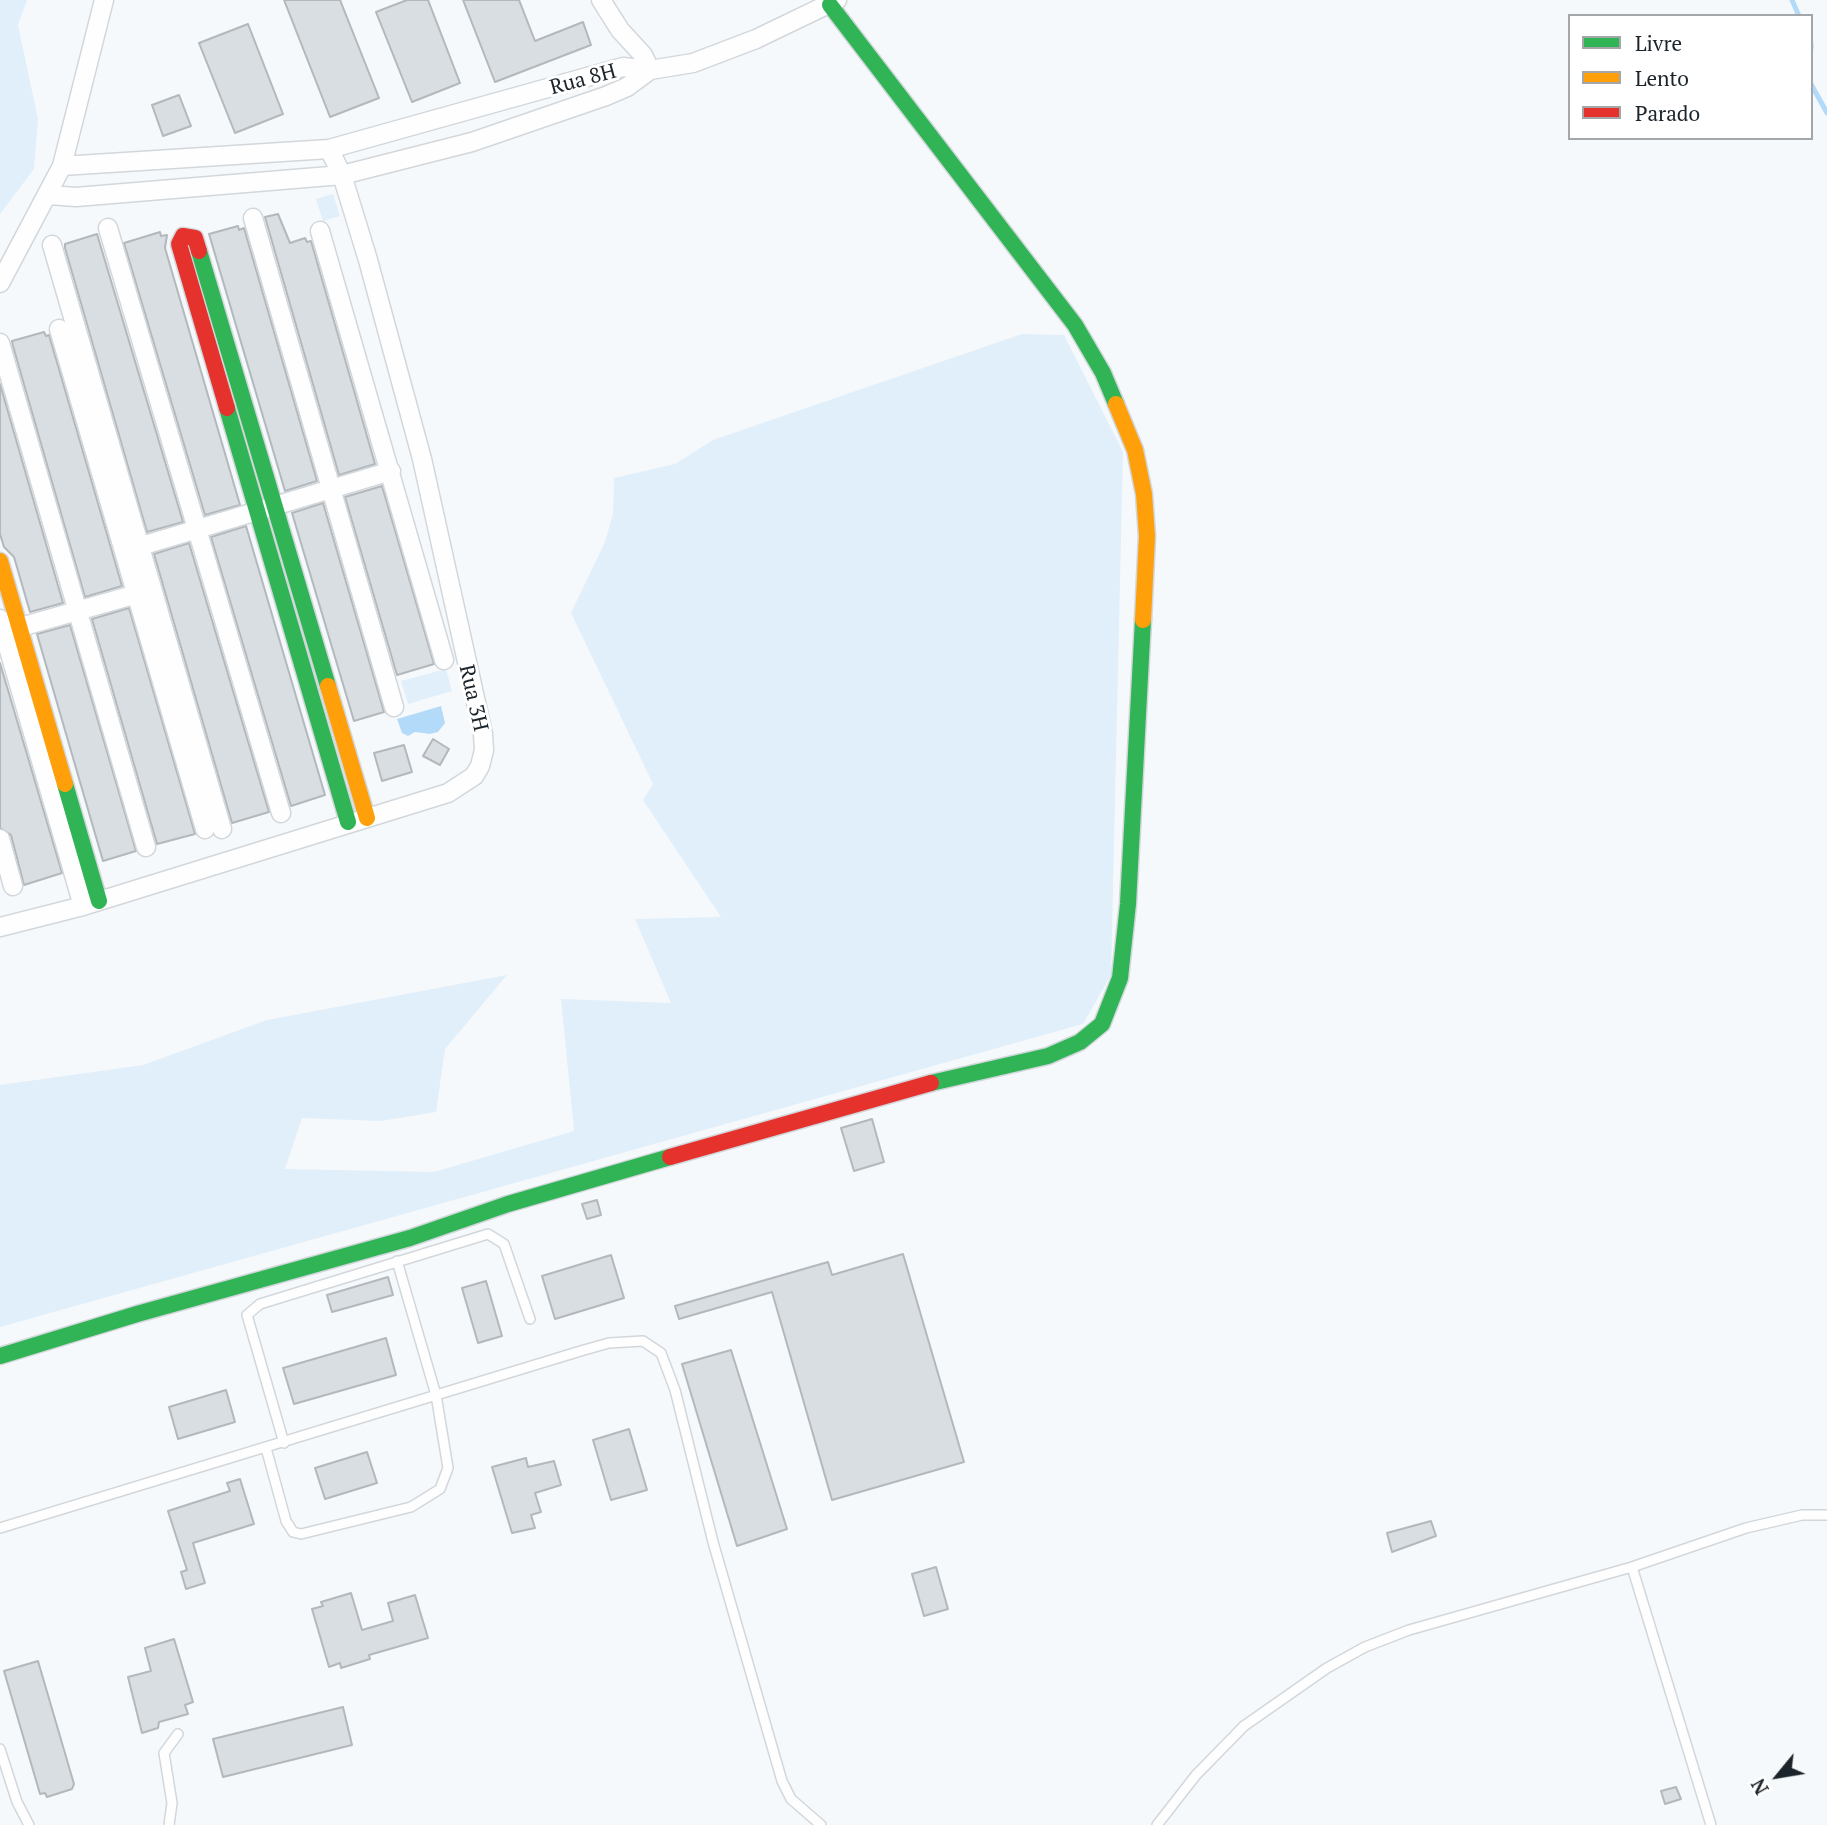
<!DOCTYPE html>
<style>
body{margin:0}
#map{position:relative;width:1827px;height:1825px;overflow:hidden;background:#f6f9fb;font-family:"PT Serif",serif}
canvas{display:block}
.legend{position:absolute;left:1568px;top:14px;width:245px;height:126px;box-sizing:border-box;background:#fff;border:2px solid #a4a7aa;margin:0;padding:9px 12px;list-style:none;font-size:21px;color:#1c242b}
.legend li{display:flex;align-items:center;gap:14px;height:35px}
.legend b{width:35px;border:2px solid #a4a7aa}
.north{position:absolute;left:1743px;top:1741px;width:70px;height:70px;-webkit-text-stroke:5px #fff;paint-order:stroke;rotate:240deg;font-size:19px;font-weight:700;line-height:28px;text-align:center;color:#1c242b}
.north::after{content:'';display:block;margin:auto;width:24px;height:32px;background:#1c242b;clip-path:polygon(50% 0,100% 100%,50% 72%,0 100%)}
</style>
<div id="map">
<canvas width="1827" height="1825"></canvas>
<ul class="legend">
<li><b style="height:9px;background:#30b455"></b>Livre</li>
<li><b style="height:9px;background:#ff9f0a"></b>Lento</li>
<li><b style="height:9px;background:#e5322d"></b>Parado</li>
</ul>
<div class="north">N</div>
</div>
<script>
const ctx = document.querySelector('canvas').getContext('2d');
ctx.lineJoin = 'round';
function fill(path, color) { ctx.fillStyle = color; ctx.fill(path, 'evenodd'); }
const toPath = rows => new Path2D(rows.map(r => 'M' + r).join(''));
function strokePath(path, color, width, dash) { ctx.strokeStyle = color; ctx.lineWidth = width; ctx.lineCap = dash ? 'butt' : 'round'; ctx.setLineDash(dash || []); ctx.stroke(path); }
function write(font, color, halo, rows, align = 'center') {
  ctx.font = font + ' "PT Serif",serif'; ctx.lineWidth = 6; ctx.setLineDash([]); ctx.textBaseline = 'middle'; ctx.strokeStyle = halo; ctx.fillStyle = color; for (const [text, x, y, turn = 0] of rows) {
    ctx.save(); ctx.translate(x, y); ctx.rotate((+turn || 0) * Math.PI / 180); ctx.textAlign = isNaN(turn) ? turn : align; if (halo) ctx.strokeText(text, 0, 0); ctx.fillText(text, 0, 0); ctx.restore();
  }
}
const green = toPath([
 [0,0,27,0,18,25,38,119,34,169,0,214],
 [333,194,340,216,323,221,316,199],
 [1022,334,1064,335,1123,452,1111,975,1083,1024,0,1327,0,1085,143,1065,267,1020,507,975,445,1049,436,1112,381,1121,302,1118,285,1169,434,1172,574,1131,561,999,671,1003,635,919,721,917,643,800,653,784,571,613,605,542,613,514,614,478,675,464,713,440],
 [446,669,452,691,408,704,401,681]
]);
const water = toPath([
 [441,706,445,723,438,732,430,734,415,732,408,736,402,733,397,719]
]);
const stream = toPath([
 [1792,0,1799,16],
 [1811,44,1811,48],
 [1811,84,1827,113]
]);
const building = toPath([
 [284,0,340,0,379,98,330,117,284,0],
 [407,0,428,0,460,83,412,102,376,12,407,0],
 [463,0,519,0,535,41,583,22,591,45,495,82,463,0],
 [248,24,283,114,235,133,199,43,248,24],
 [179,95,191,126,163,136,152,105,179,95],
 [278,214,290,243,305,238,307,242,311,241,375,464,339,475,265,217,278,214],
 [238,226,239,230,244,228,317,481,285,491,209,234,238,226],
 [160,232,161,236,167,235,165,248,240,505,205,515,124,243,160,232],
 [97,234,183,522,147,532,65,248,65,244,97,234],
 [44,332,46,336,49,335,122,586,85,597,13,346,12,341,44,332],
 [0,384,63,603,30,612,14,557,4,547,0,534,0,384],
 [382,486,434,664,397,675,345,497,382,486],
 [323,503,384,712,354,721,292,513,323,503],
 [246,526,325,795,291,806,211,537,246,526],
 [189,543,269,812,232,823,154,554,189,543],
 [129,608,195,834,157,844,92,619,129,608],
 [70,625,136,851,103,861,37,634,70,625],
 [0,663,62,873,24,885,11,835,0,828,0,663],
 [433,739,449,749,440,765,423,756,433,739],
 [404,745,412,772,382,781,374,753,404,745],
 [872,1119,884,1162,854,1171,841,1128,872,1119],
 [597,1200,601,1215,587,1219,582,1204,597,1200],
 [903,1254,964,1462,832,1500,772,1292,679,1319,675,1306,828,1262,832,1275,903,1254],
 [611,1255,624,1298,555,1319,542,1276,611,1255],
 [388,1277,393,1295,332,1312,327,1295,388,1277],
 [486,1281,502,1336,478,1343,462,1288,486,1281],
 [386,1338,396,1375,294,1404,283,1368,386,1338],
 [731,1350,787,1529,737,1546,682,1364,731,1350],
 [226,1390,235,1422,178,1439,169,1407,226,1390],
 [629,1429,647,1490,611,1500,593,1440,629,1429],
 [367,1452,377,1483,325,1499,315,1468,367,1452],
 [526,1458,528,1467,554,1461,561,1485,535,1493,541,1512,531,1515,535,1528,512,1533,492,1467,526,1458],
 [240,1479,254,1524,193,1543,205,1583,186,1589,181,1572,187,1570,168,1511,230,1491,227,1483,240,1479],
 [1431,1521,1436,1536,1392,1552,1387,1533,1431,1521],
 [936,1567,948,1609,924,1616,912,1574,936,1567],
 [351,1593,362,1630,393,1621,388,1603,415,1595,428,1638,369,1655,370,1659,341,1668,340,1663,329,1667,312,1609,323,1606,321,1602,351,1593],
 [174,1639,193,1702,185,1705,188,1714,159,1722,158,1728,142,1733,128,1677,151,1671,145,1648,174,1639],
 [38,1661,74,1784,72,1789,47,1797,45,1793,40,1794,4,1671,38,1661],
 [343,1707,352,1745,223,1777,213,1739,343,1707],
 [1676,1787,1681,1799,1665,1804,1661,1791,1676,1787]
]);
const lane = toPath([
 [284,1443,247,1315,260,1304,488,1234,504,1244,530,1319],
 [266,1448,286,1521,293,1532,301,1534,411,1507,440,1489,448,1468,436,1395,397,1261],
 [0,1528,584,1350,609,1343,643,1341,661,1353,675,1390,713,1542,782,1781,791,1799,821,1825],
 [1632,1567,1711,1825],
 [0,1749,17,1802,29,1825],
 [169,1825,172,1803,164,1753,178,1734],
 [1157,1825,1196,1775,1244,1726,1327,1668,1365,1647,1409,1630,1632,1567,1746,1528,1802,1515,1827,1515]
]);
const street = toPath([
 [601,0,620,30,643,55,650,70],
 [62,166,329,149,623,67,650,70,693,63,756,39,837,0],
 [49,195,76,197,342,175,472,142,606,96,627,87,650,70],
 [253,218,394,707],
 [108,228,281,813],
 [320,231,444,660],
 [52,245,222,829],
 [0,283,62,166,104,0],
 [59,329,205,829],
 [0,343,146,847],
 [141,546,391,471],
 [0,619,83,906],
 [10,630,137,594],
 [0,839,13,886],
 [0,927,83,906,448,793,474,776,480,766,484,750,483,734,422,459,368,260,342,175,329,149]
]);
const fast = toPath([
 [830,5,1075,325,1103,373,1116,404],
 [199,251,328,686],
 [227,408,348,822],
 [65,784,99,901],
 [931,1083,1048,1056,1080,1042,1102,1024,1120,978,1128,904,1143,620],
 [0,1356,137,1314,410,1238,508,1204,670,1157]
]);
const slow = toPath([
 [1116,404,1135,450,1144,494,1147,536,1143,620],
 [0,561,65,784],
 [328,686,367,818]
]);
const jam = toPath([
 [199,251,195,238,183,236,179,244,227,408],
 [670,1157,931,1083]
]);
const streetNames = [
 ["Rua 8H",583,80,-15],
 ["Rua 3H",473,698,77]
];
fill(green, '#e1effa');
fill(water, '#b4daf9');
strokePath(stream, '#b4daf9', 5);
fill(building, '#d8dee2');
strokePath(building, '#b3b8bc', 2);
strokePath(lane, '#d2d7dc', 12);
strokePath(street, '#d2d7dc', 21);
strokePath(fast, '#d2d7dc', 19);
strokePath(slow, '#d2d7dc', 19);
strokePath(jam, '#d2d7dc', 19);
strokePath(lane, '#fefefe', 9);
strokePath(street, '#fefefe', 18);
strokePath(fast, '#30b455', 16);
strokePath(slow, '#ff9f0a', 16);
strokePath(jam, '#e5322d', 16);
write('21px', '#1c242b', '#fff', streetNames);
</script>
